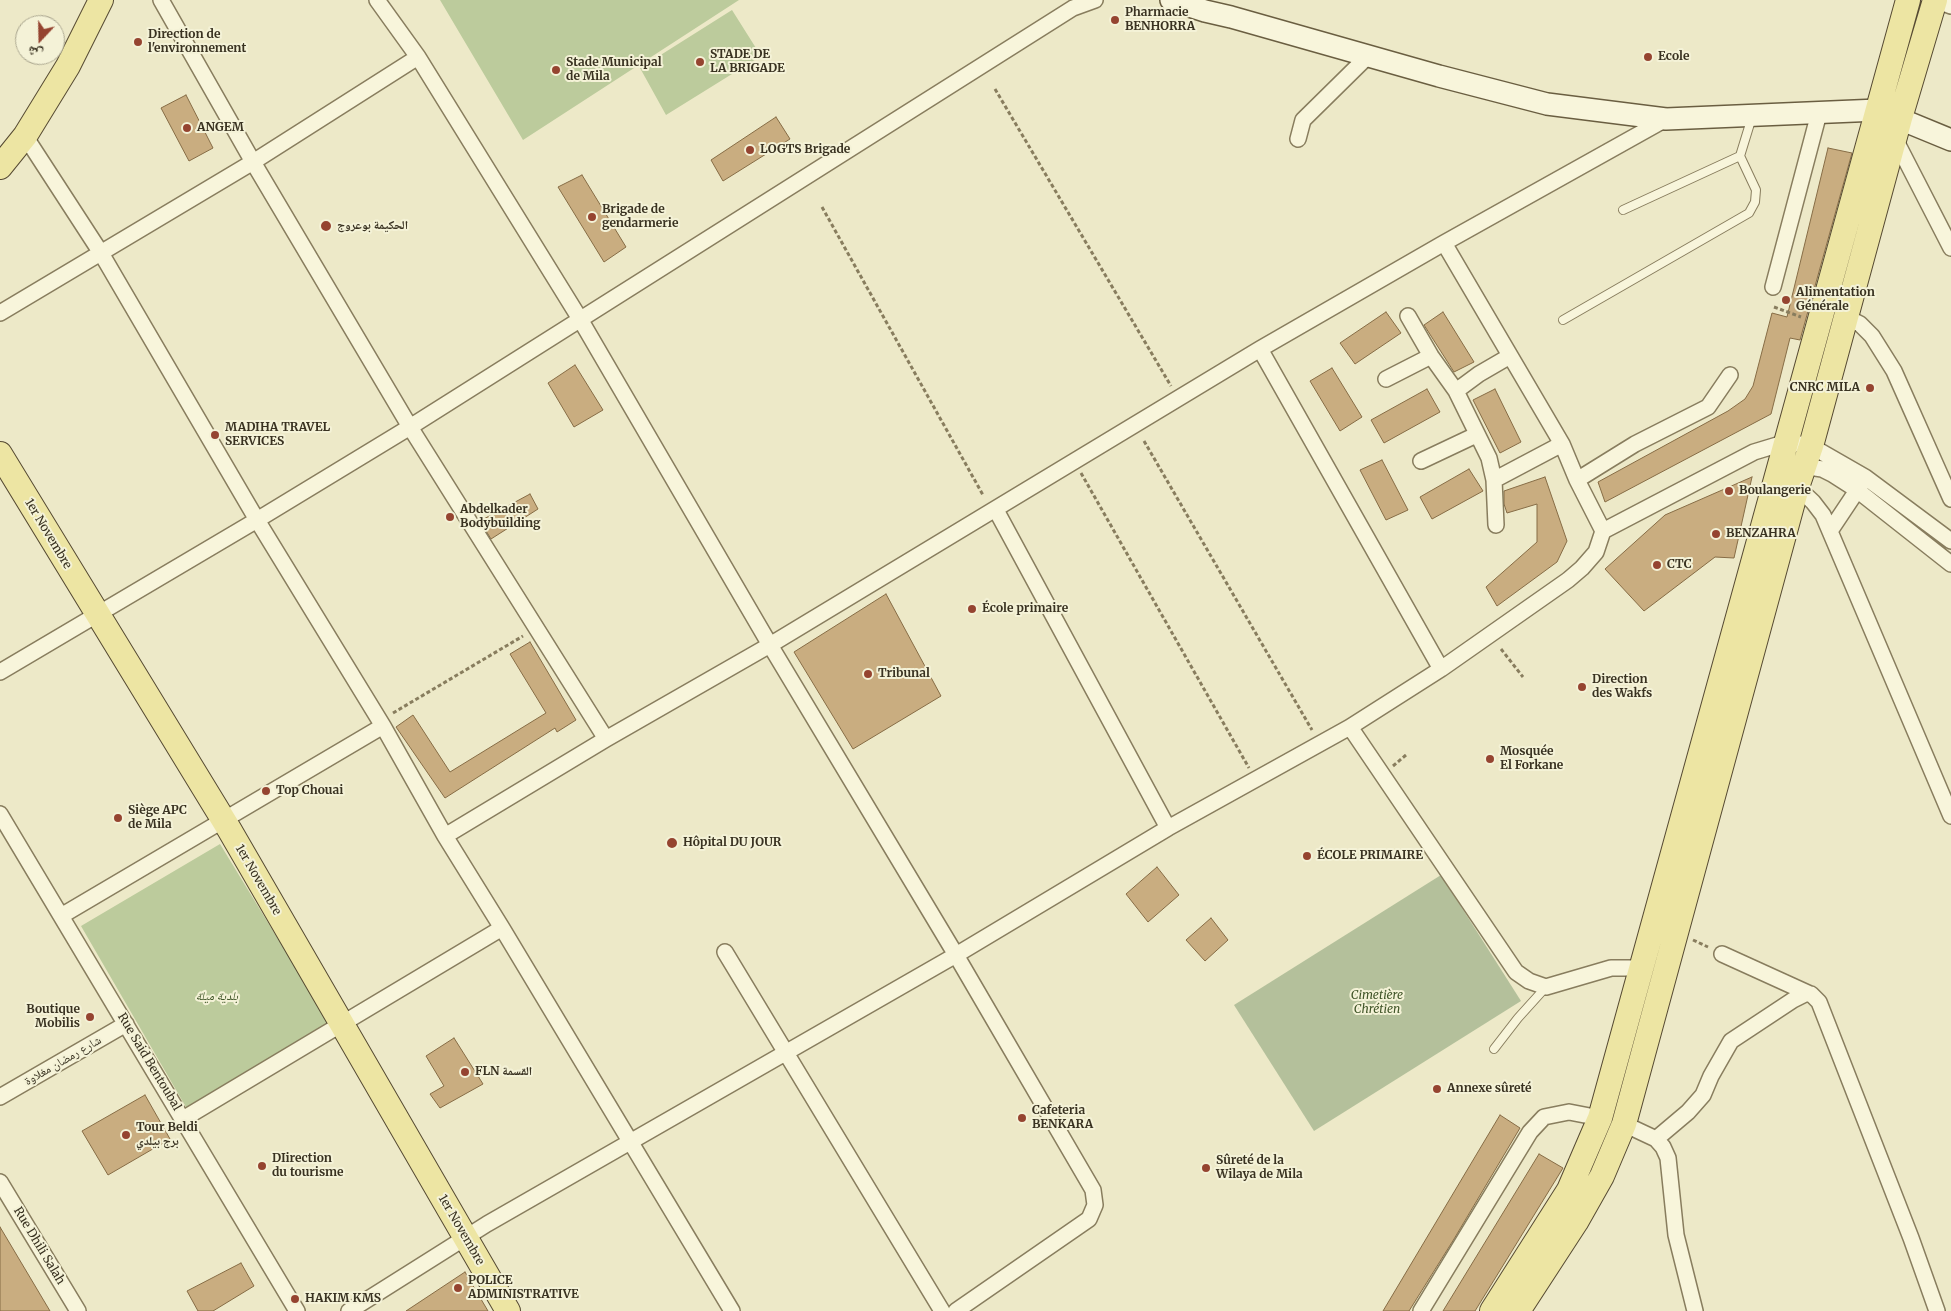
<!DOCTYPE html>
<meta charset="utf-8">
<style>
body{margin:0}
#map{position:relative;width:1951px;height:1311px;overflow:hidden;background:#ede9c8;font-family:Merriweather,"Noto Naskh Arabic",serif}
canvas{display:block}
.north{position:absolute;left:15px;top:15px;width:50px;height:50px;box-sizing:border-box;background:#f4f2d7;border:1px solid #a9a58e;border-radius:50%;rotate:201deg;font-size:14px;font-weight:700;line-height:20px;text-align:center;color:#393221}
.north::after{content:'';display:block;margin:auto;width:18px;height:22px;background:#954430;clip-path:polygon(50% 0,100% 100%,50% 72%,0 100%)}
</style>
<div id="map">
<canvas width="1951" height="1311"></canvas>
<div class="north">ش</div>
</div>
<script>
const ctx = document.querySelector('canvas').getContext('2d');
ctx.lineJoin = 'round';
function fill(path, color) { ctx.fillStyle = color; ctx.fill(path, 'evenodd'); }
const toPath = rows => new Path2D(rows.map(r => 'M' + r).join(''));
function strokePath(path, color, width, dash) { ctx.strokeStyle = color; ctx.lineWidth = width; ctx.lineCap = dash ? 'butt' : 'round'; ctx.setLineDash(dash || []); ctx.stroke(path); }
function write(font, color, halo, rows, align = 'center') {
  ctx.font = font + ' Merriweather,"Noto Naskh Arabic",serif'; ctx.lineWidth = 4; ctx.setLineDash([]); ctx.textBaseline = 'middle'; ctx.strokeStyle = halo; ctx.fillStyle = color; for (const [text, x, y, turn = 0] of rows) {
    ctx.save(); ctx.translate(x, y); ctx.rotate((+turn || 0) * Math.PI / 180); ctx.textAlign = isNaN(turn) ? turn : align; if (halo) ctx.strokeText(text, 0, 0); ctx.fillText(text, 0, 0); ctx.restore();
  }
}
const green = toPath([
 [440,0,739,0,523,140],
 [732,10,761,56,666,115,640,68],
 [220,844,333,1029,190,1114,81,926]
]);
const cemetery = toPath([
 [1441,875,1521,1001,1314,1131,1234,1005]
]);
const building = toPath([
 [186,95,213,148,189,161,161,108,186,95],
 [776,117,790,139,723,181,711,160,776,117],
 [1828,148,1852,153,1800,340,1790,338,1771,414,1605,502,1598,482,1728,411,1745,399,1753,386,1772,313,1787,317,1828,148],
 [582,175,626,247,604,262,558,187,582,175],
 [1386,312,1401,333,1355,364,1340,343,1386,312],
 [1443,312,1474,362,1454,372,1424,325,1443,312],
 [575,365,603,410,574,427,548,383,575,365],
 [1332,368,1362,417,1340,431,1310,381,1332,368],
 [1427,389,1440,412,1384,443,1371,420,1427,389],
 [1495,389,1521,442,1500,453,1473,400,1495,389],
 [1382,460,1408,510,1386,520,1360,470,1382,460],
 [1469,469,1483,491,1432,519,1420,497,1469,469],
 [1545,477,1567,541,1557,562,1497,606,1486,587,1537,542,1537,504,1507,513,1504,504,1504,491,1545,477],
 [1752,477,1734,558,1715,557,1644,611,1605,569,1665,515,1752,477],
 [530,494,538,509,491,539,480,521,530,494],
 [886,594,941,696,853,749,794,652,886,594],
 [530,642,576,720,557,732,555,728,445,798,396,727,413,715,450,772,546,713,510,654,530,642],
 [1157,867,1179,895,1148,922,1126,894,1157,867],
 [1211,918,1228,940,1205,961,1186,940,1211,918],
 [454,1038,483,1084,440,1108,430,1094,444,1086,426,1056,454,1038],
 [145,1095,170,1139,108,1175,82,1131,145,1095],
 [1500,1115,1520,1128,1454,1239,1409,1311,1383,1311,1500,1115],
 [1539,1154,1563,1168,1475,1311,1443,1311,1539,1154],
 [0,1227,50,1311,0,1311,0,1227],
 [241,1263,254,1286,213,1311,198,1311,187,1291,241,1263],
 [465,1272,488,1311,406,1311,465,1272]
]);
const path = toPath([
 [995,89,1171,386],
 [822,207,983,495],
 [1774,307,1801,317],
 [1144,441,1312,730],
 [1081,473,1249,768],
 [1501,649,1523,677],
 [393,713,523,636],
 [1393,766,1406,755],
 [1693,940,1708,947]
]);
const lane = toPath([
 [1623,210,1740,156],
 [1563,320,1749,213,1755,202,1756,190,1740,156,1752,117],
 [1494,1049,1518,1018,1546,987]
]);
const street = toPath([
 [161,0,253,162,410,427,606,739],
 [377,0,418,57,580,319,770,645,956,955,1093,1190,1095,1205,1089,1219,956,1311],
 [1935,0,1951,6],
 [25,136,101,253,257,520,383,726,445,836,502,928,732,1311],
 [1298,139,1303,120,1368,56],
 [1895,139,1951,248],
 [1444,243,1562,444,1577,480,1603,531],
 [1773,287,1819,113],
 [0,313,253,162,418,57],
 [1408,316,1431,356,1456,391,1489,458,1494,480],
 [1846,317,1860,324,1872,336,1894,371,1951,499],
 [1260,349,1441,669],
 [1386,379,1431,356],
 [1456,391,1479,374,1510,356],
 [1421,461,1476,435],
 [1796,465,1822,469,1832,474,1857,490,1951,564],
 [1577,480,1635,444,1708,407,1730,375],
 [1797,487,1813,502,1823,515,1951,816],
 [996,510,1168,828],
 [1496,525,1494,480,1562,444],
 [1830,531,1862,483],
 [0,672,257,520,410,427,1073,8,1095,0],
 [1350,727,1516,972,1529,981,1546,987,1611,968,1642,968],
 [0,814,297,1311],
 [445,836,606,739,770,645,1260,349,1444,243,1666,119],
 [61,916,383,726],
 [725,952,942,1311],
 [1722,954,1810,994],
 [0,1097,126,1024],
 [183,1119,502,928],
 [1624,1124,1656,1139,1663,1147,1668,1158,1676,1235,1695,1311],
 [1656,1139,1688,1112,1703,1095,1711,1076,1731,1041,1793,1000,1805,994,1811,994,1819,1002,1911,1238,1937,1311],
 [0,1182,78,1311],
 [349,1311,487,1224,956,955,1168,828,1350,727,1441,669,1568,580,1582,568,1596,552,1603,531,1754,452,1787,442,1811,446,1865,477,1951,541],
 [1421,1311,1530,1132,1544,1117,1569,1112,1600,1118]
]);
const secondary = toPath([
 [1171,0,1205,11,1231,17,1439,76,1547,104,1666,119,1878,110,1951,140]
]);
const primary = toPath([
 [0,167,25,136,68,66,101,0],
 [0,454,229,829,508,1311],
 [1492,1311,1569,1190,1600,1118,1908,0],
 [1518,1311,1576,1222,1602,1176,1624,1124,1797,487,1811,446,1900,118,1935,0]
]);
const markers = [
 [1115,20,5,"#954430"],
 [138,42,5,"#954430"],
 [1648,57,5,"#954430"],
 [700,62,5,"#954430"],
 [556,70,5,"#954430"],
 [187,128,5,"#954430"],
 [750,150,5,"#954430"],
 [592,217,5,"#954430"],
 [326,226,6,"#954430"],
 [1786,300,5,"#954430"],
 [1870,388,5,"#954430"],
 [215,435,5,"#954430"],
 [1729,491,5,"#954430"],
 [450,517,5,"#954430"],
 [1716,534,5,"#954430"],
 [1657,565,5,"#954430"],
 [972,609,5,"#954430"],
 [868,674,5,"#954430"],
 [1582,687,5,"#954430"],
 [1490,759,5,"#954430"],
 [266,791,5,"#954430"],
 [118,818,5,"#954430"],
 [672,843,6,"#954430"],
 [1307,856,5,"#954430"],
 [90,1017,5,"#954430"],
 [465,1072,5,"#954430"],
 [1437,1089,5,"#954430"],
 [1022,1118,5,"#954430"],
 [126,1135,5,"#954430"],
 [262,1166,5,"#954430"],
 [1206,1168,5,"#954430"],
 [458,1288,5,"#954430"],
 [295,1299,5,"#954430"]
];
const poiNames = [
 ["Pharmacie",1125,13],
 ["BENHORRA",1125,27],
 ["Direction de",148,35],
 ["l'environnement",148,49],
 ["STADE DE",710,55],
 ["LA BRIGADE",710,69],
 ["Ecole",1658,57],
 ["Stade Municipal",566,63],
 ["de Mila",566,77],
 ["ANGEM",197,128],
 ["LOGTS Brigade",760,150],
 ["Brigade de",602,210],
 ["gendarmerie",602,224],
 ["الحكيمة بوعروج",337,226],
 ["Alimentation",1796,293],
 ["Générale",1796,307],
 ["CNRC MILA",1860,388,"right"],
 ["MADIHA TRAVEL",225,428],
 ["SERVICES",225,442],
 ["Boulangerie",1739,491],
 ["Abdelkader",460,510],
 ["Bodybuilding",460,524],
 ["BENZAHRA",1726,534],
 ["CTC",1667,565],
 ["École primaire",982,609],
 ["Tribunal",878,674],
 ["Direction",1592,680],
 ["des Wakfs",1592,694],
 ["Mosquée",1500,752],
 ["El Forkane",1500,766],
 ["Top Chouai",276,791],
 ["Siège APC",128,811],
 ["de Mila",128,825],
 ["Hôpital DU JOUR",683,843],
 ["ÉCOLE PRIMAIRE",1317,856],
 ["Boutique",80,1010,"right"],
 ["Mobilis",80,1024,"right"],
 ["FLN القسمة",475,1072],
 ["Annexe sûreté",1447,1089],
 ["Cafeteria",1032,1111],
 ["BENKARA",1032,1125],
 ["Tour Beldi",136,1128],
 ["برج بيلدي",136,1142],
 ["DIirection",272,1159],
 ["du tourisme",272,1173],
 ["Sûreté de la",1216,1161],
 ["Wilaya de Mila",1216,1175],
 ["POLICE",468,1281],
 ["ADMINISTRATIVE",468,1295],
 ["HAKIM KMS",305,1299]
];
const streetNames = [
 ["1er Novembre",48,534,59],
 ["1er Novembre",258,880,60],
 ["شارع رمضان مغلاوة",63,1061,-30],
 ["Rue Said Bentoubal",149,1062,59],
 ["1er Novembre",461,1230,60],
 ["Rue Dhili Salah",39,1246,59]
];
const parkNames = [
 ["Cimetière",1377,996],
 ["Chrétien",1377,1010],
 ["بلدية ميلة",217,997]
];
fill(green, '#bccb9c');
fill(cemetery, '#b4c09b');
fill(building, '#c9ad80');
strokePath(building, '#866c45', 1);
strokePath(lane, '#887d5e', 10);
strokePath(street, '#887d5e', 18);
strokePath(secondary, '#6a5e41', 24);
strokePath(primary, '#564a32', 26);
strokePath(path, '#887d5e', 3, [4, 2.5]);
strokePath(lane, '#f8f5db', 8);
strokePath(street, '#f8f5db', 15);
strokePath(secondary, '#f8f5db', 21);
strokePath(primary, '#ede5a3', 24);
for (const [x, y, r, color] of markers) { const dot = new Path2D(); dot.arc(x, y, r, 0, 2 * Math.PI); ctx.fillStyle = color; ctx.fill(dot); strokePath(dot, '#f4f2d7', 2); }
write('bold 12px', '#393221', '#f4f2d7', poiNames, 'left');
write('12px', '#393221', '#f4f2d7', streetNames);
write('italic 12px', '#405528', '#f4f2d7', parkNames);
</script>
